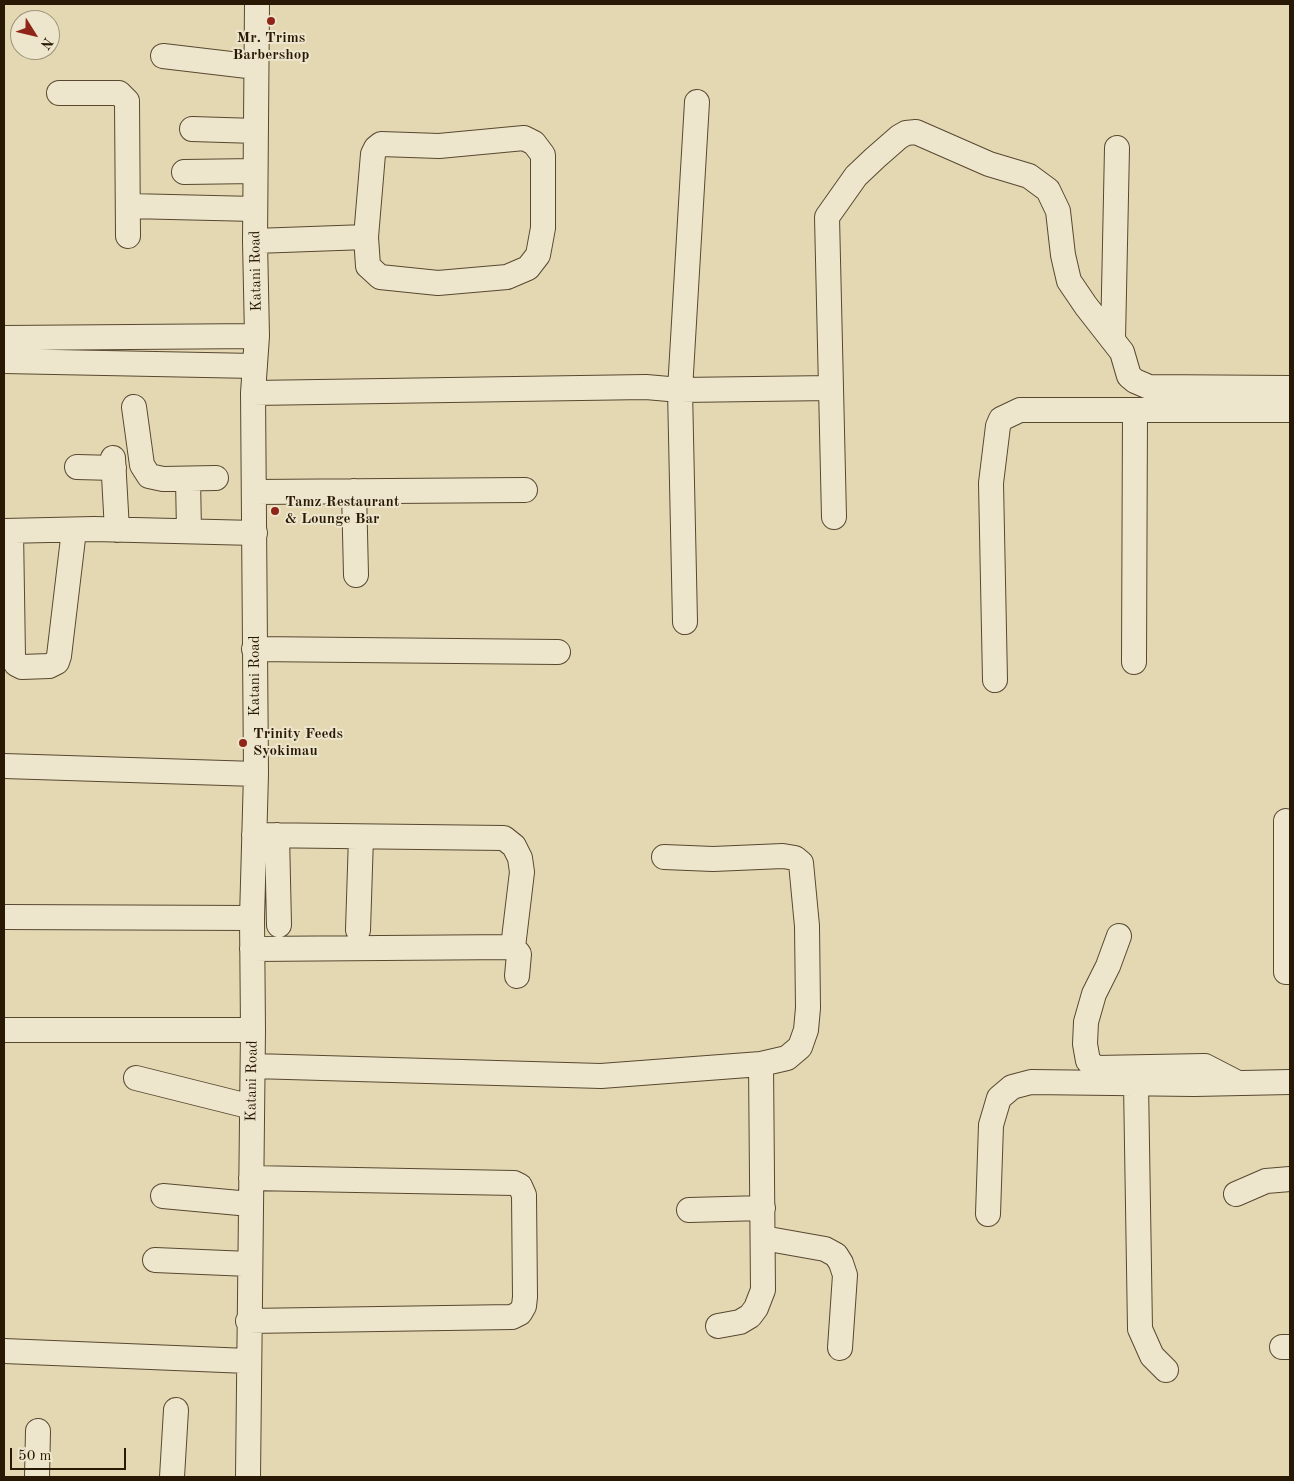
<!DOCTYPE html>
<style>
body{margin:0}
#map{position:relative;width:1294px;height:1481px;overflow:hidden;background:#e3d8b2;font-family:"Old Standard TT",serif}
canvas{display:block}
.frame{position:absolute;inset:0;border:5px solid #291804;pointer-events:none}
.north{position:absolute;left:10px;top:10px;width:50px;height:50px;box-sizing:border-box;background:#ede6cd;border:1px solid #9f947d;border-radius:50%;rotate:126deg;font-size:14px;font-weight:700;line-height:20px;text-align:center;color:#291804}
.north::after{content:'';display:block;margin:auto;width:18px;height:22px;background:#8f2418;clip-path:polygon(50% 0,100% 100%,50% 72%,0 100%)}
.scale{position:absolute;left:10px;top:1448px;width:116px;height:22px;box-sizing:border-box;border:2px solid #291804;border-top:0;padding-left:6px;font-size:15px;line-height:18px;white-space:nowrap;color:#291804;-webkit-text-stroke:4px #ede6cd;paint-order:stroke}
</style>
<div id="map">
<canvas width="1294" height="1481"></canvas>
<div class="frame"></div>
<div class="north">N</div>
<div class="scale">50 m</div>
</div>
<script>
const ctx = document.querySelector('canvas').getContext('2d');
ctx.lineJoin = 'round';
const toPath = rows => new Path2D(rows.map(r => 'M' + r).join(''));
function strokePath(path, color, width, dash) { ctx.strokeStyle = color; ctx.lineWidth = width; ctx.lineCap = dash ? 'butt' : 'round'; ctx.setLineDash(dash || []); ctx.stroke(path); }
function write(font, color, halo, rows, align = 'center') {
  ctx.font = font + ' "Old Standard TT",serif'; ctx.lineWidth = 4; ctx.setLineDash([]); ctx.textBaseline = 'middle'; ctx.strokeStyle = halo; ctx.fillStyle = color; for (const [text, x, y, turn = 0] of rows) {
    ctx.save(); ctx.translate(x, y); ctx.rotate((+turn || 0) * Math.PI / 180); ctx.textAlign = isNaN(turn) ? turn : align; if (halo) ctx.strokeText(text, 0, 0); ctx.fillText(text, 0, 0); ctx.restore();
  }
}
const minor = toPath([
 [163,56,256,67],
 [59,93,119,93,127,101,128,236],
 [192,129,256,131],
 [184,172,255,171],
 [129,206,255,209],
 [255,241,366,237,373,154,376,148,381,144,439,146,524,138,534,143,543,155,543,228,538,255,528,268,507,277,438,283,380,277,368,266,366,237],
 [4,338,257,336],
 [1113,339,1117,148],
 [4,361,255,366],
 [831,388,834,517],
 [253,393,646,387,680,390,831,388,827,217,856,176,875,158,899,137,906,133,916,132,989,164,1029,176,1048,190,1058,211,1063,255,1069,281,1086,306,1122,352,1129,376,1135,381,1149,387,1290,388],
 [134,407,142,465,149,476,163,479,216,478],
 [113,458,117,530],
 [77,467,114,468],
 [188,479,189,531],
 [354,491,356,575],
 [255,492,525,490],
 [4,531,94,529,255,533],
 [11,531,13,657,16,664,22,667,49,666,57,662,59,656,74,530],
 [685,622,680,390,697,102],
 [254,649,558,652],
 [1134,662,1135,410],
 [995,680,991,483,998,426,1001,419,1020,410,1290,410],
 [4,766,256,774],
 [1286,821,1286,972,1290,972],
 [254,835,504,838,514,846,520,858,522,872,513,947],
 [277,835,279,925],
 [4,917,252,918],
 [358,930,361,837],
 [1119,936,1108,966,1094,994,1086,1022,1085,1044,1088,1061,1096,1068,1205,1066,1236,1082],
 [252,949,513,947,519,954,517,976],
 [4,1030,253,1030],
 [253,1066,601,1076,761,1064,787,1058,800,1047,806,1030,808,1008,807,926,801,863,795,858,783,856,713,859,664,857],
 [136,1078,252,1107],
 [1136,1083,1140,1329,1152,1356,1166,1370],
 [1236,1194,1266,1181,1290,1179],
 [163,1196,250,1204],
 [689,1210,763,1208],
 [988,1214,991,1125,999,1098,1012,1087,1031,1082,1194,1084,1290,1082],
 [763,1238,825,1249,836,1255,841,1263,845,1275,840,1348],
 [155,1260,249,1264],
 [248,1321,512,1317,520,1313,524,1306,525,1297,524,1195,520,1186,514,1183,251,1178],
 [718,1326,740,1322,750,1316,756,1308,763,1290,761,1064],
 [1282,1347,1290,1347],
 [4,1351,248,1361],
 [37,1477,38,1431],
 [172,1477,176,1410],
 [248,1477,253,1030,252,918,256,774,253,393,257,336,255,241,257,4]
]);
const markers = [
 [271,21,5,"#8f2418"],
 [275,511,5,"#8f2418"],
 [243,743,5,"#8f2418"]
];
const poiNames = [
 ["Mr. Trims",271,38,"center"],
 ["Barbershop",271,55,"center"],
 ["Tamz Restaurant",285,502],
 ["& Lounge Bar",285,519],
 ["Trinity Feeds",253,734],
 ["Syokimau",253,751]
];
const streetNames = [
 ["Katani Road",256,271,-91],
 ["Katani Road",255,676,-90],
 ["Katani Road",252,1081,-89]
];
strokePath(minor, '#584830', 26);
strokePath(minor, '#ede6cd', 24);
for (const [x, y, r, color] of markers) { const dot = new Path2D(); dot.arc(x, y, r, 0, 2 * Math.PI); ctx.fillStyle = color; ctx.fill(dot); strokePath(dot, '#ede6cd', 2); }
write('bold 15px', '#291804', '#ede6cd', poiNames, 'left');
write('15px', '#291804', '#ede6cd', streetNames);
</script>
